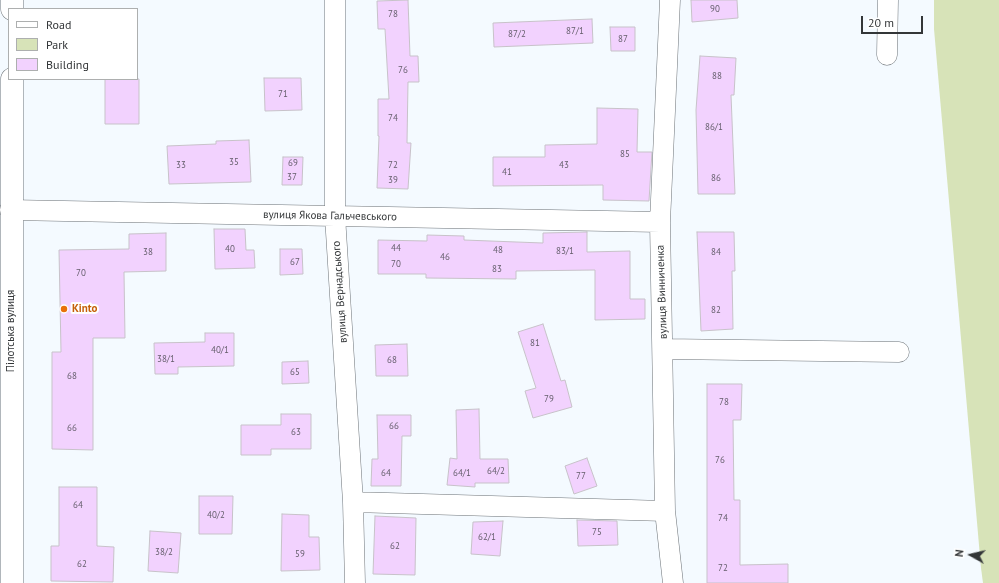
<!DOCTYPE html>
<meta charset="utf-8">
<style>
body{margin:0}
#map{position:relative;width:999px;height:583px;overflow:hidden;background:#f4faff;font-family:"PT Sans",sans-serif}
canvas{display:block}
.legend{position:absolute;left:8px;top:8px;width:130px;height:72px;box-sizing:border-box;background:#fff;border:1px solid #adafaf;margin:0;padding:5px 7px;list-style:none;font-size:12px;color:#333638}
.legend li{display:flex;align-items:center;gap:8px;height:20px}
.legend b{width:20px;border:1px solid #adafaf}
.north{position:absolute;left:951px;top:535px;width:40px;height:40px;-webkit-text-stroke:3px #fff;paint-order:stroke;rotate:278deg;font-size:11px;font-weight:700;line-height:16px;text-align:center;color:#333638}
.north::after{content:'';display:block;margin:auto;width:14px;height:18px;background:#333638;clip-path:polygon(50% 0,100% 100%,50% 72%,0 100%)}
.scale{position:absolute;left:861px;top:16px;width:62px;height:18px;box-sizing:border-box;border:2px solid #333638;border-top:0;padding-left:5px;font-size:12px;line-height:14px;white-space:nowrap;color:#333638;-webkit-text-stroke:3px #fff;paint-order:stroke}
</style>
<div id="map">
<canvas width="999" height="583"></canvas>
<ul class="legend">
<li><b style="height:5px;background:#fff"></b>Road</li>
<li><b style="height:11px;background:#d7e3b8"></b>Park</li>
<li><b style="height:11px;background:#f2d2fe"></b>Building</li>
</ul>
<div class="north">N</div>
<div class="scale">20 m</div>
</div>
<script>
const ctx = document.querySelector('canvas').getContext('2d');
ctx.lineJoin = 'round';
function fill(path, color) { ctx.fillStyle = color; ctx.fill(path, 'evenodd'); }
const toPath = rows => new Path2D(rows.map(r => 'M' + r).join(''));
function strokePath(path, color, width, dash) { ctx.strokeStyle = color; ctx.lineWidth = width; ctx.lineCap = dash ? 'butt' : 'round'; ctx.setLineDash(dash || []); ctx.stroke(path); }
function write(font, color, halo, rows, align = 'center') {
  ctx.font = font + ' "PT Sans",sans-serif'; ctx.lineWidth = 4; ctx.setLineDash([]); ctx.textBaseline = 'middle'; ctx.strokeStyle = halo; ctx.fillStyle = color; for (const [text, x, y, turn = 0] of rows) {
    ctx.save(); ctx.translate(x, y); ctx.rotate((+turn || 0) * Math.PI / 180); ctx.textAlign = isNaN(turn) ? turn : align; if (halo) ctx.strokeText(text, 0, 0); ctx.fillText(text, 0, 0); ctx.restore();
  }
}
const green = toPath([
 [934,0,999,0,999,583,983,583,981,568,934,29]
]);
const building = toPath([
 [408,0,410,56,418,56,419,82,408,82,407,143,411,143,408,189,377,188,379,136,378,136,378,99,389,99,385,29,378,29,377,1,408,0],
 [691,0,737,0,738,18,692,22,691,0],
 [592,19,593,43,494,47,493,23,592,19],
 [610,27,635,27,635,51,611,51,610,27],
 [700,56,736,58,734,95,731,95,735,194,698,194,696,110,700,56],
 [264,78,301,78,302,110,265,111,264,78],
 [105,79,139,79,139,124,105,124,105,79],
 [597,108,638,109,637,152,652,152,649,201,603,200,603,185,493,186,493,157,545,157,545,145,597,144,597,108],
 [249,140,251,182,169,184,167,146,216,144,216,141,249,140],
 [283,157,303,157,302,185,282,185,283,157],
 [214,229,245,229,246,250,254,250,255,268,215,269,214,229],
 [587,232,587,252,630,251,630,299,645,299,645,319,595,320,595,270,516,271,516,279,426,278,426,274,378,274,378,240,427,241,427,235,464,236,464,240,543,243,543,233,587,232],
 [697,232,734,232,735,271,732,271,733,329,701,331,697,232],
 [166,233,166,271,124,272,125,338,93,338,93,450,52,449,52,352,61,352,59,250,129,249,129,234,166,233],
 [280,249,302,249,303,274,280,275,280,249],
 [543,324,561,381,565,380,572,407,533,418,525,391,536,388,518,332,543,324],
 [205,333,234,333,234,366,178,367,178,374,155,374,154,343,205,342,205,333],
 [407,344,408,376,376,376,375,345,407,344],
 [308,361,309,383,282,384,282,362,308,361],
 [707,384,742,384,741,420,733,420,734,500,740,500,740,565,788,564,788,583,707,583,707,384],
 [479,409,480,459,508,459,509,483,475,483,475,487,447,485,450,458,457,459,456,410,479,409],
 [281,414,311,414,311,449,271,449,271,455,241,455,241,425,281,425,281,414],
 [377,415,411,415,411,436,402,436,401,486,371,486,372,459,378,459,377,415],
 [587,458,597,486,574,494,565,466,587,458],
 [59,487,97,487,97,546,114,547,113,582,51,581,51,546,59,546,59,487],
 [199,496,233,496,232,534,199,534,199,496],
 [282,514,309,515,309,537,319,537,320,570,281,571,282,514],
 [375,516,416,518,415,575,373,574,375,516],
 [577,520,617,521,618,545,578,546,577,520],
 [503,521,500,556,471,554,473,522,503,521],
 [150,531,181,533,178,573,148,571,150,531]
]);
const minor = toPath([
 [335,0,335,216,353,502,355,583],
 [670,0,660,222,665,511,673,583],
 [887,55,888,0],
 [10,210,660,222],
 [664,349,899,352],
 [353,502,665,511]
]);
const tertiary = toPath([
 [12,9,12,0],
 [12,583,12,79]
]);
const markers = [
 [64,309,4,"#e8710a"]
];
const numberNames = [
 ["90",715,9],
 ["78",393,14],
 ["87/1",575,31],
 ["87/2",517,34],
 ["87",623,39],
 ["76",403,70],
 ["88",717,76],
 ["71",283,94],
 ["74",393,118],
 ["86/1",714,127],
 ["85",625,154],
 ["35",234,162],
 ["69",293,163],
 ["33",181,165],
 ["72",393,165],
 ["43",564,165],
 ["41",507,172],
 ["37",292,177],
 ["86",716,178],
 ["39",393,180],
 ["44",396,248],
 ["40",230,249],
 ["48",498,250],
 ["83/1",565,251],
 ["38",148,252],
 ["84",716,252],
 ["46",445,257],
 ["67",295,262],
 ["70",396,264],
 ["83",497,269],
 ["70",81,273],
 ["82",716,310],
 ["81",535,343],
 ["40/1",220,350],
 ["38/1",166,359],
 ["68",392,360],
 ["65",295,372],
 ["68",72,376],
 ["79",549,399],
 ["78",724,402],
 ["66",394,426],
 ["66",72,428],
 ["63",296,432],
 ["76",720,460],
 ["64/2",496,471],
 ["64",386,473],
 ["64/1",462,473],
 ["77",581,476],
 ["64",78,505],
 ["40/2",216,515],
 ["74",723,518],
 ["75",597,532],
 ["62/1",487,537],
 ["62",395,546],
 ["38/2",164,552],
 ["59",300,554],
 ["62",82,564],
 ["72",723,568]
];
const streetNames = [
 ["вулиця Якова Гальчевського",330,216,1],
 ["вулиця Вернадського",340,292,-94],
 ["вулиця Винниченка",662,292,-92],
 ["Пілотська вулиця",11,331,-90]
];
const foodNames = [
 ["Kinto",72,309]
];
fill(green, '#d7e3b8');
fill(building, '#f2d2fe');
strokePath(building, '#c7c2c9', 1);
strokePath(minor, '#6d7378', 21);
strokePath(tertiary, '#6d7378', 23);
strokePath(minor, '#fff', 20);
strokePath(tertiary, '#fff', 22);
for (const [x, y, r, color] of markers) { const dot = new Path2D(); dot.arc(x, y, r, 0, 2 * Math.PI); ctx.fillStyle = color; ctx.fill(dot); strokePath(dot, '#fff', 1.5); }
write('9px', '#635d6a', null, numberNames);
write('11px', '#333638', '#fff', streetNames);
write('bold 11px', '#c56008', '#fff', foodNames, 'left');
</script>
